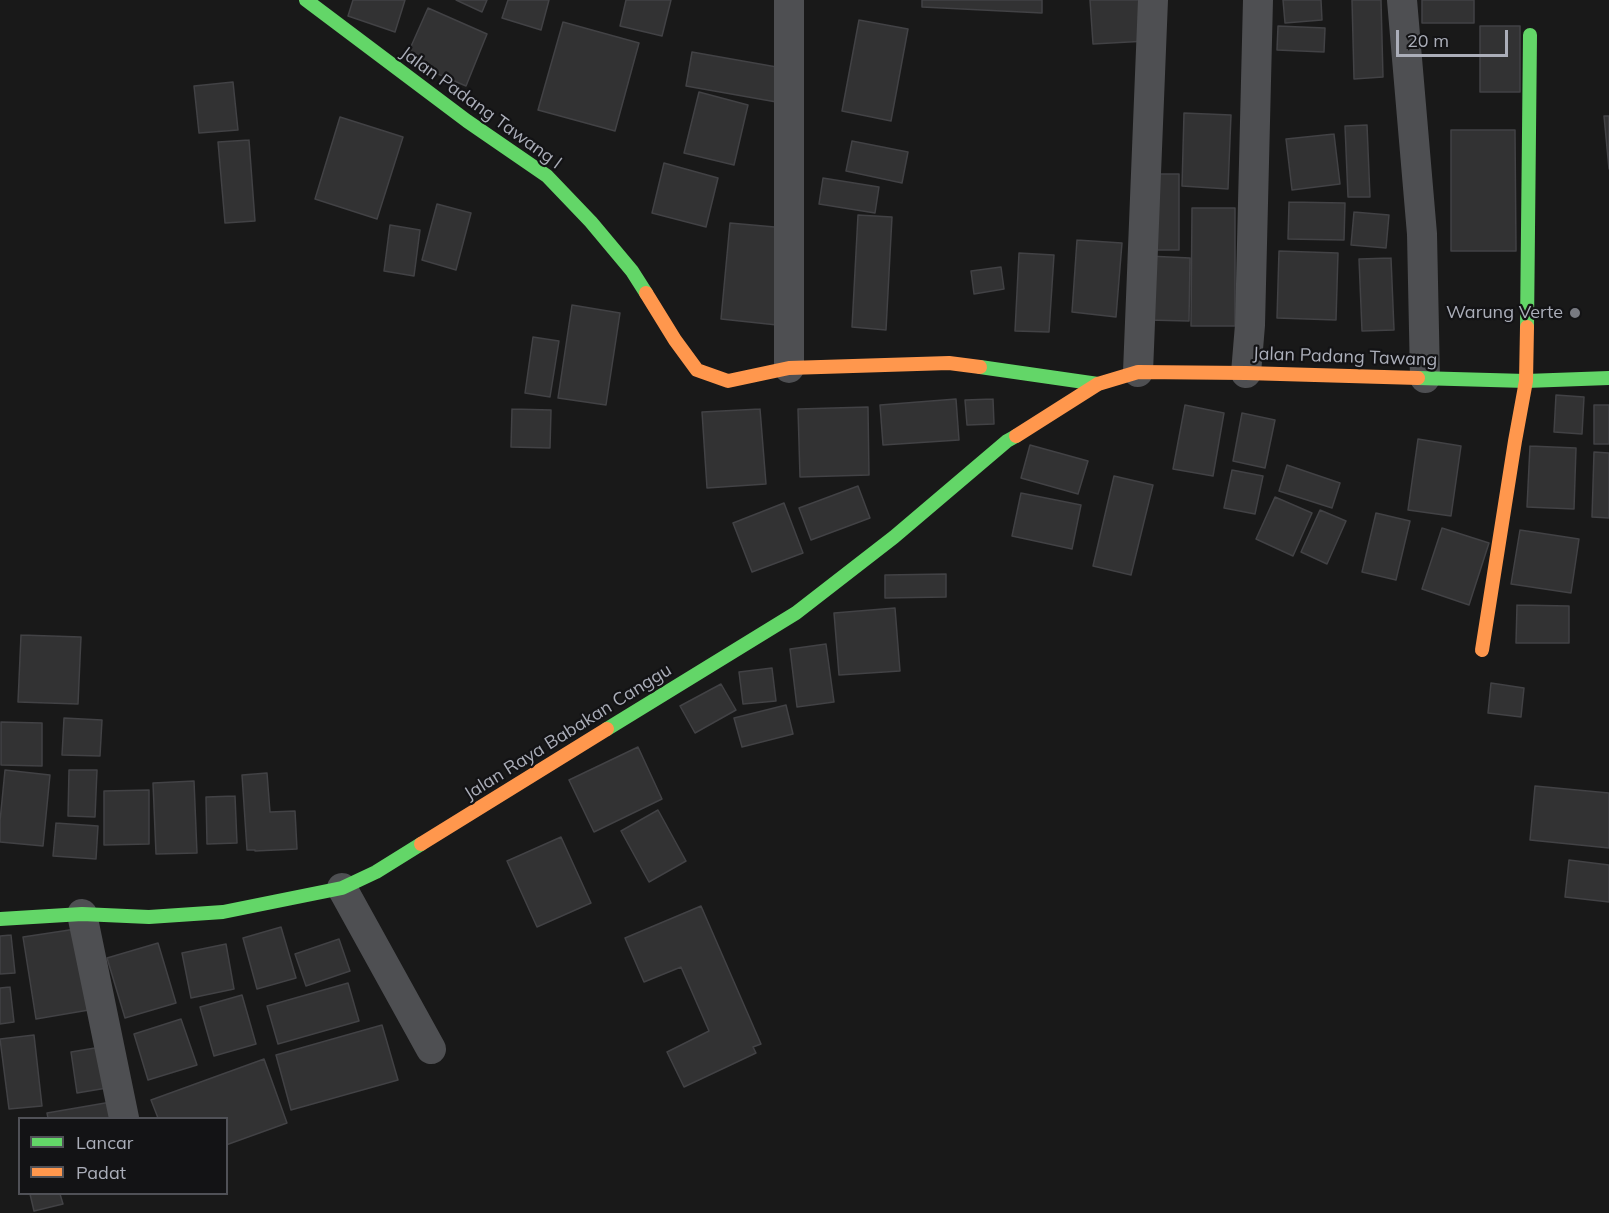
<!DOCTYPE html>
<style>
body{margin:0}
#map{position:relative;width:1609px;height:1213px;overflow:hidden;background:#191919;font-family:Mulish,sans-serif}
canvas{display:block}
.legend{position:absolute;left:18px;top:1117px;width:210px;height:78px;box-sizing:border-box;background:#131315;border:2px solid #505157;margin:0;padding:8px 10px;list-style:none;font-size:18px;color:#abaeb9}
.legend li{display:flex;align-items:center;gap:12px;height:30px}
.legend b{width:30px;border:2px solid #505157}
.scale{position:absolute;left:1396px;top:30px;width:112px;height:27px;box-sizing:border-box;border:3px solid #abaeb9;border-top:0;padding-left:8px;font-size:18px;line-height:21px;white-space:nowrap;color:#abaeb9;-webkit-text-stroke:4px #131315;paint-order:stroke}
</style>
<div id="map">
<canvas width="1609" height="1213"></canvas>
<ul class="legend">
<li><b style="height:8px;background:#63d668"></b>Lancar</li>
<li><b style="height:8px;background:#ff974d"></b>Padat</li>
</ul>
<div class="scale">20 m</div>
</div>
<script>
const ctx = document.querySelector('canvas').getContext('2d');
ctx.lineJoin = 'round';
function fill(path, color) { ctx.fillStyle = color; ctx.fill(path, 'evenodd'); }
const toPath = rows => new Path2D(rows.map(r => 'M' + r).join(''));
function strokePath(path, color, width, dash) { ctx.strokeStyle = color; ctx.lineWidth = width; ctx.lineCap = dash ? 'butt' : 'round'; ctx.setLineDash(dash || []); ctx.stroke(path); }
function write(font, color, halo, rows, align = 'center') {
  ctx.font = font + ' Mulish,sans-serif'; ctx.lineWidth = 4.5; ctx.setLineDash([]); ctx.textBaseline = 'middle'; ctx.strokeStyle = halo; ctx.fillStyle = color; for (const [text, x, y, turn = 0] of rows) {
    ctx.save(); ctx.translate(x, y); ctx.rotate((+turn || 0) * Math.PI / 180); ctx.textAlign = isNaN(turn) ? turn : align; if (halo) ctx.strokeText(text, 0, 0); ctx.fillText(text, 0, 0); ctx.restore();
  }
}
const building = toPath([
 [353,0,405,0,395,32,348,16,353,0],
 [456,0,487,0,482,12,456,0],
 [508,0,549,0,541,30,502,18,508,0],
 [626,0,671,0,662,36,620,26,626,0],
 [922,0,1042,0,1042,13,922,7,922,0],
 [1090,0,1145,0,1147,41,1093,44,1090,0],
 [1283,0,1321,0,1322,20,1285,23,1283,0],
 [1352,0,1381,0,1383,77,1354,79,1352,0],
 [1422,0,1474,0,1474,23,1422,23,1422,0],
 [428,8,487,34,466,86,405,60,428,8],
 [859,20,908,29,891,121,842,111,859,20],
 [563,22,639,43,615,131,538,110,563,22],
 [1278,26,1325,28,1324,52,1277,50,1278,26],
 [1480,26,1520,26,1520,92,1480,92,1480,26],
 [692,52,788,69,782,103,686,86,692,52],
 [233,82,238,130,199,133,194,86,233,82],
 [699,92,748,105,734,165,684,153,699,92],
 [1184,113,1231,115,1228,189,1182,186,1184,113],
 [1604,116,1609,116,1609,169,1604,116],
 [340,117,403,137,377,219,315,199,340,117],
 [1367,125,1370,197,1348,197,1345,126,1367,125],
 [1451,130,1515,130,1516,251,1451,251,1451,130],
 [1334,134,1340,184,1292,190,1286,139,1334,134],
 [249,140,255,221,225,223,218,142,249,140],
 [852,141,908,152,902,183,846,171,852,141],
 [664,163,718,178,706,227,652,213,664,163],
 [1150,174,1179,174,1179,250,1150,250,1150,174],
 [823,178,879,187,875,213,819,204,823,178],
 [1289,202,1345,203,1344,240,1288,239,1289,202],
 [437,204,471,213,456,270,422,260,437,204],
 [1192,208,1235,208,1235,326,1191,326,1192,208],
 [1354,212,1389,215,1386,248,1351,245,1354,212],
 [858,215,892,217,886,330,852,327,858,215],
 [730,223,786,228,777,325,721,319,730,223],
 [390,225,420,230,414,276,384,271,390,225],
 [1077,240,1122,243,1116,317,1072,312,1077,240],
 [1279,251,1338,253,1336,320,1277,318,1279,251],
 [1019,253,1054,255,1049,332,1015,331,1019,253],
 [1148,256,1190,258,1189,321,1147,320,1148,256],
 [1391,258,1394,330,1362,331,1359,259,1391,258],
 [1001,267,1004,289,974,294,971,271,1001,267],
 [572,305,620,313,606,405,558,398,572,305],
 [533,337,559,341,550,397,525,393,533,337],
 [1556,395,1584,397,1582,434,1554,432,1556,395],
 [956,399,959,440,883,445,880,405,956,399],
 [993,399,994,424,967,425,965,400,993,399],
 [1185,405,1224,413,1213,476,1173,469,1185,405],
 [1594,405,1609,405,1609,444,1594,444,1594,405],
 [868,407,869,475,800,477,798,409,868,407],
 [512,409,551,410,550,448,511,447,512,409],
 [760,409,766,484,707,488,702,412,760,409],
 [1242,413,1275,420,1265,468,1233,461,1242,413],
 [1418,439,1461,446,1451,516,1408,510,1418,439],
 [1030,445,1088,461,1078,494,1021,478,1030,445],
 [1530,446,1576,448,1574,509,1527,507,1530,446],
 [1594,452,1609,453,1609,518,1592,517,1594,452],
 [1287,465,1340,483,1332,508,1279,491,1287,465],
 [1232,470,1263,476,1255,514,1224,508,1232,470],
 [1114,476,1153,485,1131,575,1093,566,1114,476],
 [858,486,870,518,811,540,799,508,858,486],
 [1021,493,1081,505,1072,549,1012,536,1021,493],
 [1275,497,1312,513,1293,556,1256,539,1275,497],
 [784,503,803,553,752,572,733,523,784,503],
 [1320,510,1346,521,1327,564,1301,552,1320,510],
 [1376,513,1410,521,1396,580,1362,572,1376,513],
 [1442,528,1489,543,1469,605,1422,589,1442,528],
 [1520,530,1579,539,1571,593,1511,584,1520,530],
 [946,574,946,597,885,598,885,575,946,574],
 [1517,605,1569,606,1569,643,1516,643,1517,605],
 [895,608,900,671,839,675,834,613,895,608],
 [21,635,81,637,78,704,18,702,21,635],
 [826,644,834,702,797,707,790,649,826,644],
 [772,668,776,701,743,704,739,672,772,668],
 [1491,683,1524,688,1521,717,1488,713,1491,683],
 [721,684,736,710,695,733,680,706,721,684],
 [786,705,793,734,742,747,734,718,786,705],
 [64,718,102,720,100,756,62,755,64,718],
 [1,722,42,723,42,766,1,765,1,722],
 [638,747,662,799,594,832,569,780,638,747],
 [5,770,50,775,43,846,0,842,0,821,5,770],
 [69,770,97,770,95,817,68,816,69,770],
 [267,773,270,812,295,811,297,849,255,851,255,850,247,850,242,775,267,773],
 [194,781,197,853,156,854,153,783,194,781],
 [1535,786,1609,793,1609,848,1530,840,1535,786],
 [149,790,149,844,104,845,104,791,149,790],
 [235,796,237,843,207,844,206,797,235,796],
 [658,810,686,861,649,882,621,831,658,810],
 [56,823,98,826,96,859,53,856,56,823],
 [561,837,591,903,537,927,507,861,561,837],
 [1569,860,1609,865,1609,902,1565,897,1569,860],
 [701,906,761,1044,753,1047,756,1053,684,1087,667,1052,709,1031,681,967,644,982,625,938,701,906],
 [281,927,296,978,257,989,243,938,281,927],
 [76,929,89,1010,36,1019,23,937,76,929],
 [11,935,15,973,0,974,0,936,11,935],
 [339,939,350,971,306,986,295,954,339,939],
 [158,943,176,1003,125,1018,107,958,158,943],
 [226,944,234,989,191,998,182,953,226,944],
 [348,983,359,1021,278,1044,267,1006,348,983],
 [10,987,14,1022,0,1024,0,988,10,987],
 [242,995,256,1044,214,1056,200,1007,242,995],
 [181,1019,197,1065,148,1080,134,1034,181,1019],
 [382,1025,398,1080,291,1110,276,1055,382,1025],
 [34,1035,42,1106,9,1109,0,1039,34,1035],
 [107,1046,113,1087,77,1093,71,1052,107,1046],
 [264,1059,287,1123,226,1145,226,1118,158,1118,151,1100,264,1059],
 [111,1102,114,1118,48,1118,47,1113,111,1102],
 [30,1194,60,1194,63,1204,34,1211,30,1194]
]);
const street = toPath([
 [789,0,789,368],
 [1402,0,1422,234,1425,378],
 [1138,372,1153,0],
 [1246,373,1250,325,1258,0],
 [342,888,431,1049],
 [82,914,124,1118]
]);
const fast = toPath([
 [306,0,467,121,547,176,591,222,632,271,646,293],
 [1527,327,1530,35],
 [980,367,1098,384],
 [1418,378,1526,381,1609,378],
 [607,729,796,613,894,537,1007,441,1016,436],
 [0,919,82,914,149,917,223,912,342,888,376,872,421,844]
]);
const slow = toPath([
 [646,293,675,340,697,370,728,381,789,368,949,363,980,367],
 [1016,436,1098,384,1138,372,1246,373,1418,378],
 [1482,650,1515,441,1526,381,1527,327],
 [421,844,607,729]
]);
const markers = [
 [1575,313,6,"#787a81"]
];
const streetNames = [
 ["Jalan Padang Tawang I",481,108,36],
 ["Jalan Padang Tawang",1345,357,2],
 ["Jalan Raya Babakan Canggu",568,732,-32]
];
const poiNames = [
 ["Warung Verte",1563,313]
];
fill(building, '#323233');
strokePath(building, '#424245', 1.5);
strokePath(street, '#4e4f52', 30);
strokePath(fast, '#63d668', 14);
strokePath(slow, '#ff974d', 14);
for (const [x, y, r, color] of markers) { const dot = new Path2D(); dot.arc(x, y, r, 0, 2 * Math.PI); ctx.fillStyle = color; ctx.fill(dot); strokePath(dot, '#131315', 2); }
write('18px', '#abaeb9', '#131315', streetNames);
write('18px', '#abaeb9', '#131315', poiNames, 'right');
</script>
